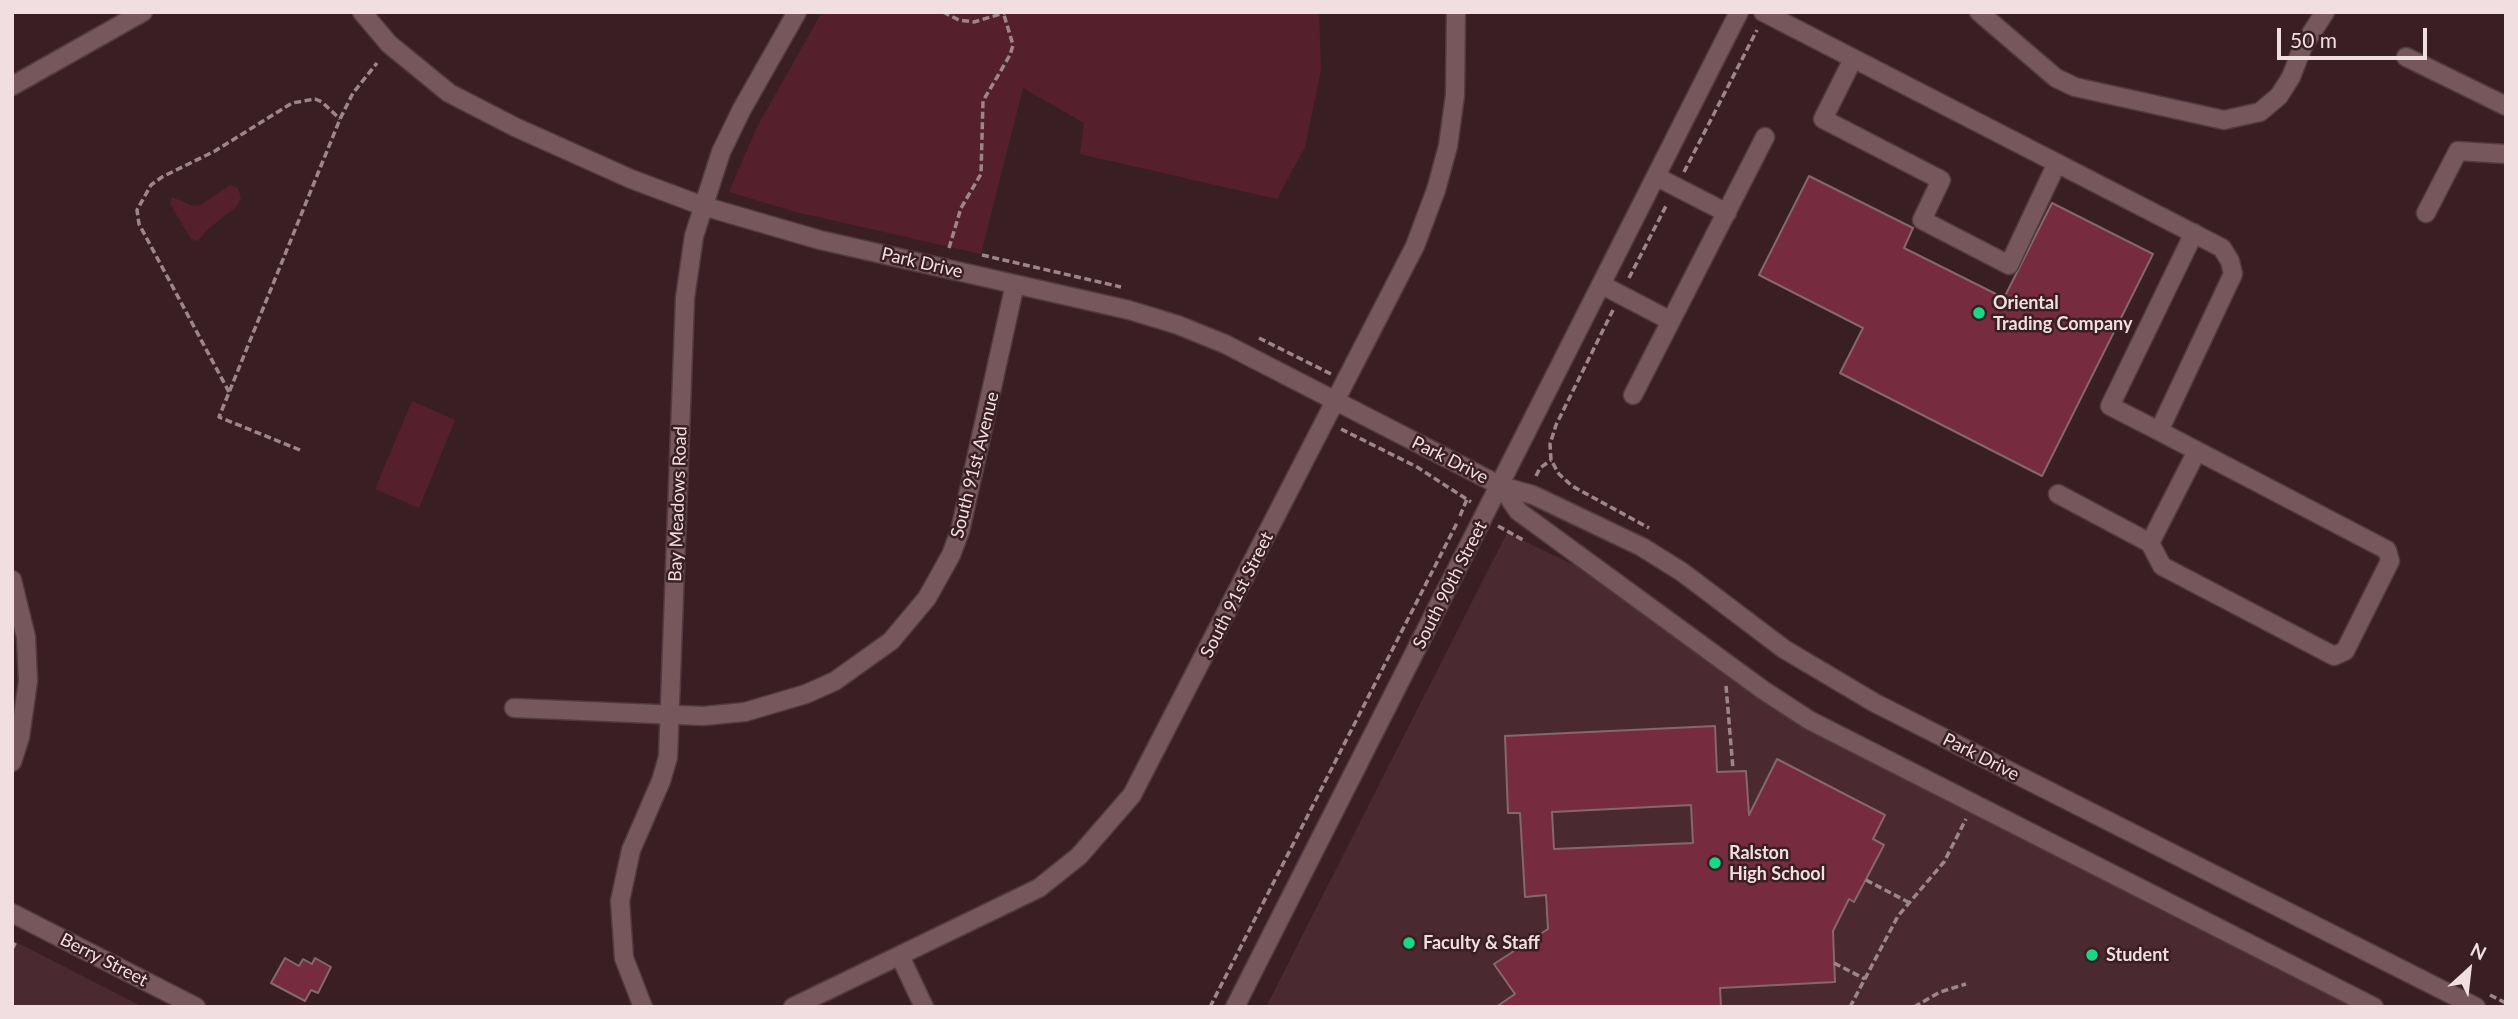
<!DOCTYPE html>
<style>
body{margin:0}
#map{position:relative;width:2518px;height:1019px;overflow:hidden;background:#391f24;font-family:Lato,sans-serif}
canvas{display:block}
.frame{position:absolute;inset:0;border:14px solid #f0dee0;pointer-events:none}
.north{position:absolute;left:2434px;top:935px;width:70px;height:70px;-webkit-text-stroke:5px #391f24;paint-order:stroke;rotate:27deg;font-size:19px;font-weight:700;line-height:28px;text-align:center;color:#f0dee0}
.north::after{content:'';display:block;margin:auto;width:24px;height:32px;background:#f0dee0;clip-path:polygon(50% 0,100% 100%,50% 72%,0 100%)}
.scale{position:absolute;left:2277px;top:28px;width:150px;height:32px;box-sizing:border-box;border:4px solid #f0dee0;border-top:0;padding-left:9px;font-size:21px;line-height:24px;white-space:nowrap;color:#f0dee0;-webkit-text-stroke:5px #391f24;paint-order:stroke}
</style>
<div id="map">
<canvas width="2518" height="1019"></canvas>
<div class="frame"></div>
<div class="north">N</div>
<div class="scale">50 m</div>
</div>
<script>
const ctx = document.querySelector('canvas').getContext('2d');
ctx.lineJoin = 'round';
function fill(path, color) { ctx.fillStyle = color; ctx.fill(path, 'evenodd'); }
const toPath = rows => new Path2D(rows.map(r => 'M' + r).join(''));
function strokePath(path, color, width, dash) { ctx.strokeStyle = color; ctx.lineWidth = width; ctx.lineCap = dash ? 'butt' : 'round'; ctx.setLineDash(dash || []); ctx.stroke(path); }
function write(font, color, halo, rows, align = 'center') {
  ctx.font = font + ' Lato,sans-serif'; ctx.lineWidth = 5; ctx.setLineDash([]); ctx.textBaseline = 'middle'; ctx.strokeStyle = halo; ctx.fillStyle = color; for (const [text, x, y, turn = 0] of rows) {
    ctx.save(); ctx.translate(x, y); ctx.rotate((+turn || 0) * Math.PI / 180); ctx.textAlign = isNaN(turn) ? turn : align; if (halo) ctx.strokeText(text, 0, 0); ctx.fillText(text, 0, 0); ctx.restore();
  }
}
const built = toPath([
 [1507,533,1639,596,1809,720,2374,1007,1266,1007],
 [12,940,143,1007,12,1007]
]);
const green = toPath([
 [822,12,1319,12,1321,70,1305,147,1277,199,1080,154,1084,123,1023,88,981,254,796,212,729,192,757,127],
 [230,185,238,188,241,198,237,206,207,230,198,241,191,239,170,204,172,197,193,206,201,205],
 [412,401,455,420,419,508,375,489]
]);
const building = toPath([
 [1809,176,1913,228,1904,248,2004,298,2052,203,2153,254,2042,476,1840,373,1863,328,1759,275,1809,176],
 [1715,726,1717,772,1746,771,1749,815,1777,759,1885,815,1873,839,1884,845,1854,902,1849,899,1833,931,1835,982,1720,988,1721,1007,1496,1007,1515,994,1494,964,1548,929,1546,895,1525,897,1520,813,1508,813,1505,736,1715,726],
 [1691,805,1693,843,1554,849,1552,812,1691,805],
 [285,958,299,966,303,959,312,964,315,958,331,967,318,993,311,990,305,1001,271,983,285,958]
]);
const path = toPath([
 [943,12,959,20,974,22,1007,12],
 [1684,172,1757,30],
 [949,248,961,208,981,174,983,101,1010,55,1013,45,1004,15],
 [982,255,1121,287],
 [1629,278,1667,204],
 [1613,310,1556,425,1550,444,1551,460,1559,474,1572,486,1649,528],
 [1259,338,1331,374],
 [229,392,139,224,137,210,151,185,162,177,215,151,292,103,315,99,322,102,340,119],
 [1341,429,1417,467,1471,502],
 [300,450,219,417,340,119,353,93,377,63],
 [1536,476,1540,468,1551,460],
 [1460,516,1467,499],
 [1498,526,1525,541],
 [1726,686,1733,769],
 [1866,880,1908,902],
 [12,949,17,940],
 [1834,963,1865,979],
 [2490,995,2506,1003],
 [1210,1007,1457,523],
 [1850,1007,1898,916,1944,862,1966,819],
 [1914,1007,1940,992,1966,984]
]);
const minor = toPath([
 [362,12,389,44,449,93,515,127,631,179,703,206,820,240,1129,310,1178,325,1225,344,1501,486,1533,495,1642,547,1682,572,1784,649,1875,703,2476,1007],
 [1763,12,2222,248,2230,261,2233,274,2159,431,2387,550,2390,561,2345,651,2334,656,2162,566,2150,543,2058,494],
 [1979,12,2056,78,2075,87,2224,120,2260,112,2279,96,2291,77,2303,46,2325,12],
 [2406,57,2506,106],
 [1853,59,1823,119,1941,180,1922,220,2009,265,2057,163],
 [12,86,143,12],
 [1657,177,1727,213],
 [2426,213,2458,151,2506,154],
 [1602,285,1671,321],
 [1633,395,1765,137],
 [2159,431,2110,406,2194,233],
 [1501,486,1518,511,1763,690,1809,720,2374,1007],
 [2150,543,2197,451],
 [12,580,26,637,28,681,20,737,12,762],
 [514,708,703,716,745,712,806,694,835,681,891,641,927,598,951,555,960,531,1015,284],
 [12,913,196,1007],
 [900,956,924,1007],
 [643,1007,624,958,620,901,631,850,661,781,668,757,685,298,694,236,721,152,742,109,797,12],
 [793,1007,1039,888,1079,856,1132,795,1415,246,1436,190,1448,146,1455,95,1456,12],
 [1235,1007,1739,12]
]);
const markers = [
 [1979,313,7,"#19d989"],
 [1715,863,7,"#19d989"],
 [1409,943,7,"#19d989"],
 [2092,955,7,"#19d989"]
];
const streetNames = [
 ["Park Drive",922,263,13],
 ["Park Drive",1450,460,27],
 ["South 91st Avenue",975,465,-76],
 ["Bay Meadows Road",678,504,-88],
 ["South 90th Street",1450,585,-63],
 ["South 91st Street",1237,595,-63],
 ["Park Drive",1981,757,27],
 ["Berry Street",104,960,27]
];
const poiNames = [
 ["Oriental",1993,303],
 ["Trading Company",1993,324],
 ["Ralston",1729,853],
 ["High School",1729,874],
 ["Faculty & Staff",1423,943],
 ["Student",2106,955]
];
fill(built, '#4a2a30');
fill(green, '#55202c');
fill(building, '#772b3e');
strokePath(building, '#86676c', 2);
strokePath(minor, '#513b40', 21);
strokePath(path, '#9c868a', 3.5, [7, 3.5]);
strokePath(minor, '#75575c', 18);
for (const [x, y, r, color] of markers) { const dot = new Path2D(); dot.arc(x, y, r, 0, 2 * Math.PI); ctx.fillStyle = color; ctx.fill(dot); strokePath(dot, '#391f24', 2.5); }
write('18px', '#f0dee0', '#391f24', streetNames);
write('bold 18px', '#f0dee0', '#391f24', poiNames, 'left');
</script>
